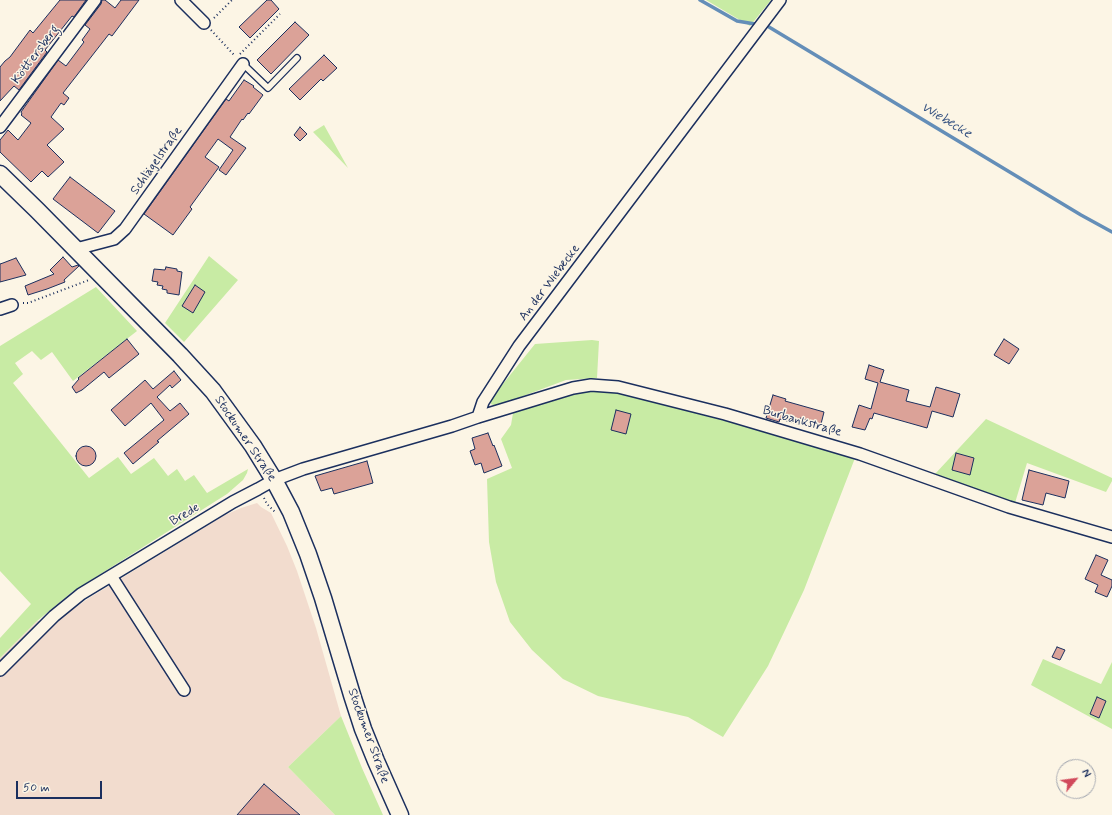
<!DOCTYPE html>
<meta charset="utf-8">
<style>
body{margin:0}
#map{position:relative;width:1112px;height:815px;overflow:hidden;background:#fcf5e5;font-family:Mynerve,sans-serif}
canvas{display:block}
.north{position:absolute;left:1056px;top:759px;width:40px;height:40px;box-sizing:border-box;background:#fcf5e5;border:1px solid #a2a6af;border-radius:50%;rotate:61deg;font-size:11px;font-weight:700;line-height:16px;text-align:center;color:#1b2f5e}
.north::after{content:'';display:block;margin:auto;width:14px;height:18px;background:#d1495b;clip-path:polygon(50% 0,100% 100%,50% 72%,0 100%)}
.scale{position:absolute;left:16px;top:781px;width:86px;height:18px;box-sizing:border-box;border:2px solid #1b2f5e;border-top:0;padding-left:5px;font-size:12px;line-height:14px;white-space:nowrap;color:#1b2f5e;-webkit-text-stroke:3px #fcf5e5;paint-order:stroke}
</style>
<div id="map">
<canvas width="1112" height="815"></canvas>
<div class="north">N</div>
<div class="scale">50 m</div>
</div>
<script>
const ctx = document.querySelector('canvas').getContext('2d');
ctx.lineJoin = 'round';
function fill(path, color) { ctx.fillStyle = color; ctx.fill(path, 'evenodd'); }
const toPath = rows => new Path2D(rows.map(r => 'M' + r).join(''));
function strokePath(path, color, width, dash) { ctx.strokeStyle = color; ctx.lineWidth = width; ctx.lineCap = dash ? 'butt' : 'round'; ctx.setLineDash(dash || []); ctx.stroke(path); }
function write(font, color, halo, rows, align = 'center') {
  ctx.font = font + ' Mynerve,sans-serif'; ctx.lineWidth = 3; ctx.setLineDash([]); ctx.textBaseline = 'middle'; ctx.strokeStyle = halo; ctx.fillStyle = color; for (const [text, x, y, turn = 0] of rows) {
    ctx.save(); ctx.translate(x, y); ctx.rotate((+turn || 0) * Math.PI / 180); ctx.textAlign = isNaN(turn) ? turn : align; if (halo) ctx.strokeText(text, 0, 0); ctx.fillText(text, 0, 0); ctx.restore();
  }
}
const built = toPath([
 [257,503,261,507,271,513,287,546,297,571,316,628,341,716,288,767,335,815,0,815,0,658,37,621,57,620,89,598,225,515,241,508]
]);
const green = toPath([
 [706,0,771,0,750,26],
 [324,125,348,168,313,132],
 [209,256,238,280,184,342,165,323],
 [96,287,137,331,73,381,52,352,41,360,32,351,15,363,23,374,13,383,89,478,118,457,131,474,154,458,168,476,177,469,185,481,194,475,207,493,248,469,247,473,243,480,227,494,72,592,37,621,0,658,0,638,31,604,0,571,0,346],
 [592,340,599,341,597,378,566,380,499,405,495,406,491,404,490,400,535,344],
 [593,391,618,392,683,410,754,428,855,458,804,590,768,666,723,737,688,717,598,696,563,679,532,650,510,622,496,582,489,542,487,479,512,468,501,439,511,425,513,413,576,394],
 [986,419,1112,478,1112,481,1106,492,1027,463,1015,503,935,474],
 [1043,659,1101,684,1112,662,1112,729,1031,685],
 [341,716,362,768,383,815,335,815,288,767]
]);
const stream = toPath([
 [700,0,737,21,755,24],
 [769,27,1081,215,1112,232]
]);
const building = toPath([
 [60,0,86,0,74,17,72,16,45,50,47,52,19,90,14,86,0,101,0,67,5,61,10,57,30,30,33,33,60,0],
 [102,0,105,0,115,8,121,0,139,0,112,36,109,34,63,93,69,98,64,105,61,103,51,117,64,129,47,145,64,162,48,177,42,171,31,182,0,152,0,140,8,130,18,140,31,123,21,115,22,114,21,112,58,60,66,66,84,42,82,40,90,29,85,25,101,4,102,0],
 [267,0,271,0,279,9,250,38,239,27,267,0],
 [295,22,309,35,271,74,257,60,295,22],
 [324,55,337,68,323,81,321,79,300,100,289,89,324,55],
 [244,80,254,86,253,87,263,95,249,114,248,113,243,120,242,119,230,137,246,148,226,175,219,170,233,150,218,139,205,157,219,167,190,207,192,209,173,235,144,214,226,99,229,101,244,80],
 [300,127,307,134,300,141,294,135,300,127],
 [70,177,115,211,98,233,53,199,70,177],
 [63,257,72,267,78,265,79,266,64,280,65,282,47,289,28,295,25,286,54,274,50,270,63,257],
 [16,258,26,275,0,282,0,264,3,263,16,258],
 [166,267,177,269,177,271,182,272,179,295,167,293,167,290,162,289,163,286,157,285,158,282,152,281,154,269,165,270,166,267],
 [195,285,205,292,193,313,182,306,195,285],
 [127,339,139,354,109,378,104,372,82,390,76,393,72,387,79,379,78,378,127,339],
 [1004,339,1019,349,1009,364,994,355,1004,339],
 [869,365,884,370,880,382,909,390,906,401,930,407,936,387,960,394,953,417,932,411,927,428,874,413,872,419,870,418,865,430,852,427,859,405,871,409,878,383,865,379,869,365],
 [174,371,181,380,172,388,170,385,157,397,170,411,180,403,189,414,157,441,159,442,133,464,124,453,164,420,151,403,125,426,111,410,145,380,153,389,174,371],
 [773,395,786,399,785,401,824,412,821,424,800,418,798,424,780,419,779,422,766,418,773,395],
 [616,410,631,414,626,434,611,430,616,410],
 [488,433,493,446,494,445,502,466,484,473,481,463,475,465,470,451,475,449,472,438,488,433],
 '76 456a10 10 0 1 1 20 0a10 10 0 1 1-20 0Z',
 [956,453,974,458,970,475,952,470,956,453],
 [367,461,373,483,334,494,332,488,321,491,315,476,367,461],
 [1029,470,1069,481,1065,498,1046,493,1043,505,1022,500,1029,470],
 [1096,555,1108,560,1101,575,1112,580,1112,586,1107,597,1095,592,1098,585,1085,579,1096,555],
 [1057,647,1065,650,1060,660,1052,657,1057,647],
 [1097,697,1106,701,1099,718,1090,714,1097,697],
 [264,784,300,815,237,815,264,784]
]);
const path = toPath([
 [214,18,232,0],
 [211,30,235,56],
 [240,54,280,14],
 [23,303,28,303,89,280],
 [264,498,267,504,275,512]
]);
const service = toPath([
 [243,64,268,88,297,58]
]);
const minor = toPath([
 [181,0,204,23],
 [0,127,95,0],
 [76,249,114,239,125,229,243,64],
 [0,309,12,305],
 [478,417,573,388,591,385,618,387,725,414,860,454,1009,507,1112,537],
 [111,576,184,690],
 [0,670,54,616,81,594,233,502,258,489,274,480,303,469,452,426,478,417,483,402,519,346,780,0]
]);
const secondary = toPath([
 [0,174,37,210,180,355,213,391,253,446,274,480,291,512,308,554,323,598,352,695,363,729,376,761,400,815]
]);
const streetNames = [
 ["Köttersberg",36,55,-53],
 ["Schlägelstraße",157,161,-55],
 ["An der Wiebecke",550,283,-53],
 ["Burbankstraße",802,422,16],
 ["Stockumer Straße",245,439,56],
 ["Brede",185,515,-31],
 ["Stockumer Straße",368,736,70]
];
const waterNames = [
 ["Wiebecke",946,121,31]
];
fill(built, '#f2dcce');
fill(green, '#c8eba4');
strokePath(stream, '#648eb8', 3.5);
fill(building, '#dba298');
strokePath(building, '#1b2f5e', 1);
strokePath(service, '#1b2f5e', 8);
strokePath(minor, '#1b2f5e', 14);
strokePath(secondary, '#1b2f5e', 19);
strokePath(path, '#1b2f5e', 2, [1, 3]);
strokePath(service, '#fcf5e5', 5.5);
strokePath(minor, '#fcf5e5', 11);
strokePath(secondary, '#fcf5e5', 16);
write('13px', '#1b2f5e', '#fcf5e5', streetNames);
write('italic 14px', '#3a5684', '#fcf5e5', waterNames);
</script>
